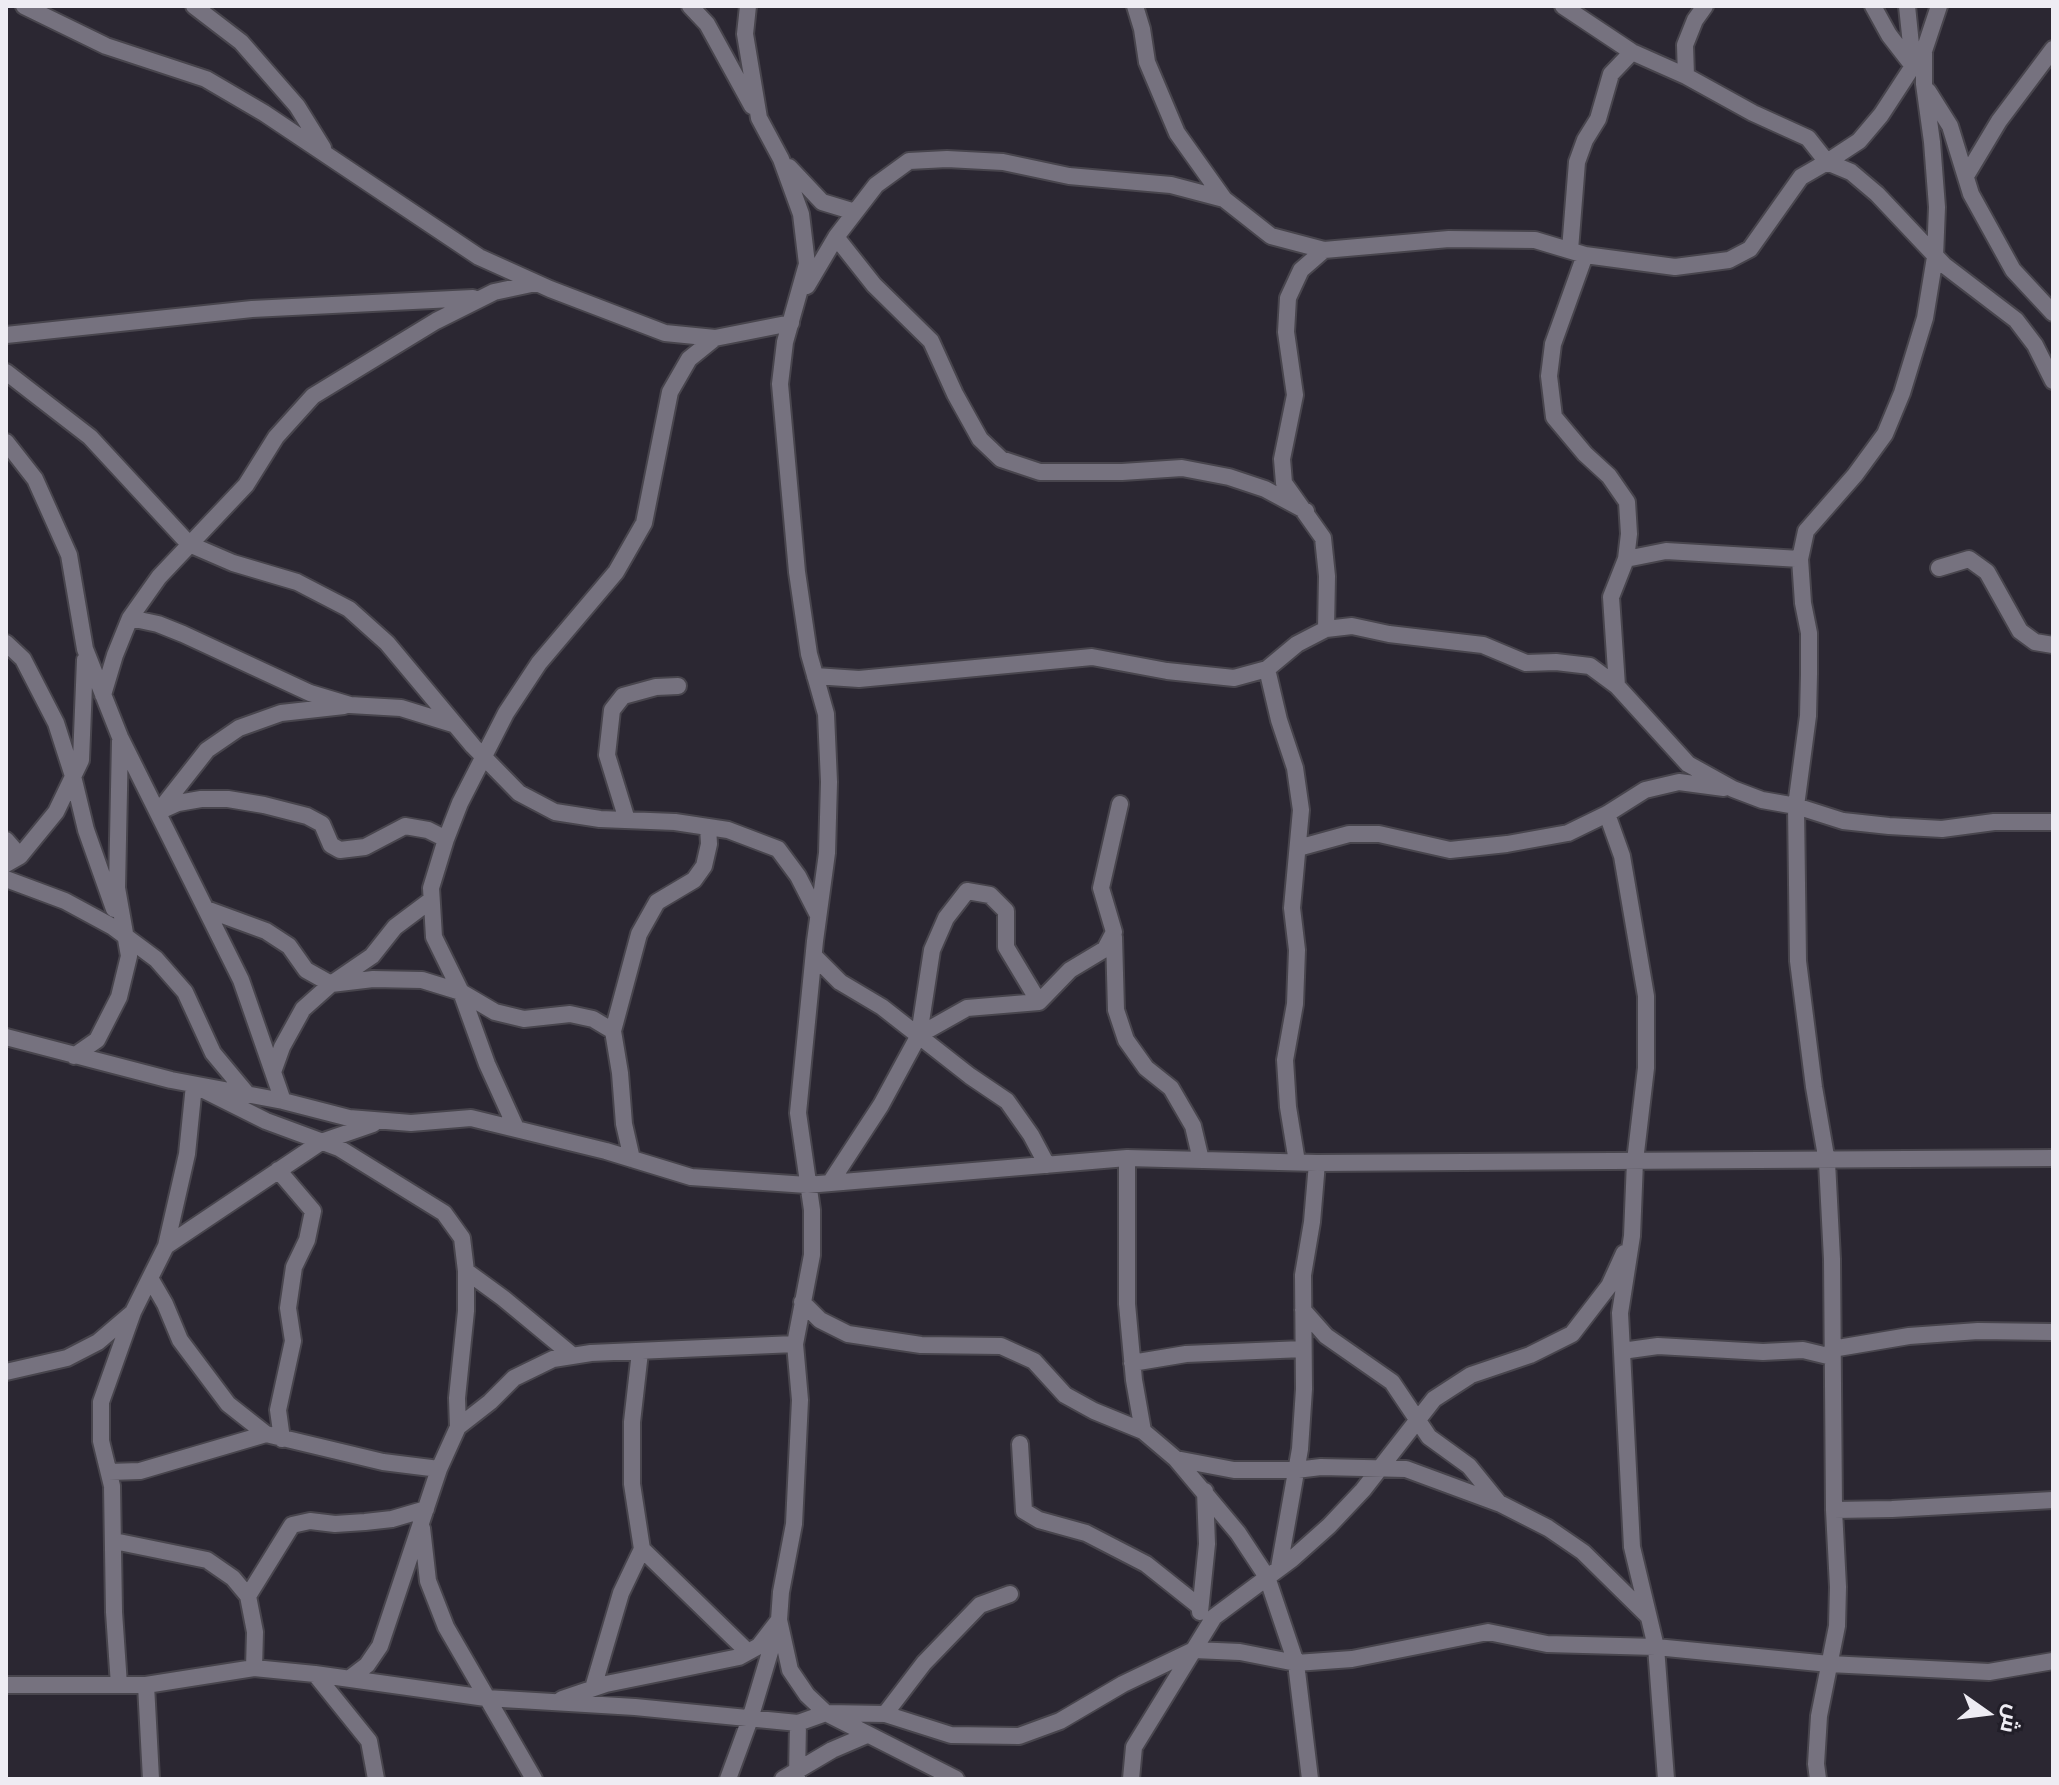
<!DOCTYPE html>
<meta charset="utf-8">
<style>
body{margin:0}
#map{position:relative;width:2059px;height:1785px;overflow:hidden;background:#2b2732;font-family:Figtree,Cairo,sans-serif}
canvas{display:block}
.frame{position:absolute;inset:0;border:8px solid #eeecf3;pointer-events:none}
.north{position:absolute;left:1947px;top:1673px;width:80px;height:80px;-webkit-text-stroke:6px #211e28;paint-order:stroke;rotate:104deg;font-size:22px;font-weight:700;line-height:32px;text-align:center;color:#eeecf3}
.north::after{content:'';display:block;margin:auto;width:28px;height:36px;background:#eeecf3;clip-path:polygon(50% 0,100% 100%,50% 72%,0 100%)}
</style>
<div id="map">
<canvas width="2059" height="1785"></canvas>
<div class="frame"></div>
<div class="north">ش</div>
</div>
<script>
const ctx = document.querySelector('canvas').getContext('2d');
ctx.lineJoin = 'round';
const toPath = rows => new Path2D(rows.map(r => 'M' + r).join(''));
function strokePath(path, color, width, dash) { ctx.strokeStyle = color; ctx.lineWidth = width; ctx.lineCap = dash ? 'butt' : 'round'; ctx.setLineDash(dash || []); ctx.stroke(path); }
const street = toPath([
 [24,6,106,46,206,79,264,113,479,257,550,289,665,333,715,338,791,323],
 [194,6,241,42,297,106,323,148],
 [690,6,707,24,752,106],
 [748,6,745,34,759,118,781,159,801,214,807,264,785,342,780,384,797,572,809,654,826,714,829,782,827,853,815,941,798,1113,812,1210,812,1255,795,1344,800,1400,794,1524,781,1592,779,1620,790,1670,807,1695,826,1713,956,1779],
 [1135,6,1142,29,1147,62,1177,133,1224,199,1271,236,1324,250,1449,239,1535,240,1585,255,1675,267,1729,260,1750,249,1801,177,1827,162,1851,172,1877,194,1944,265,2016,320,2035,345,2053,381],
 [1563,6,1632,52,1686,76,1753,113,1808,138,1827,162,1859,141,1881,115,1913,66,1889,35,1873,6],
 [1907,6,1913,64],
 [1686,76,1685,45,1695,20,1705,6],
 [1928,91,1950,126,1971,194,2013,270,2053,313],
 [789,167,822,202,855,212],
 [1966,176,1999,121,2053,49],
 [836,237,874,285,931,341,955,394,980,439,1001,459,1040,472,1122,472,1182,468,1229,477,1265,489,1306,511],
 [1324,250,1301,270,1288,298,1286,332,1295,395,1282,459,1284,483,1323,538,1327,576,1326,629],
 [1570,250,1577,162,1585,140,1598,119,1611,74,1632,52],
 [1585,255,1553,344,1549,376,1554,417,1585,454,1609,476,1627,502,1629,534,1626,559,1611,597,1617,686],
 [807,286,836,237,876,185,909,161,947,159,1003,162,1069,176,1171,185,1224,199],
 [6,335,252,309,473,298],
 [6,372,90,437,189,544,233,563,297,582,349,609,387,643,473,746,519,793,555,812,600,819,675,822,728,830,778,849,798,876,818,915],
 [6,442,35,479,69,555,85,649,120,737,241,980,283,1101],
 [1626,559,1666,551,1800,559],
 [1939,568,1969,559,1987,572,2020,631,2035,642,2053,645],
 [130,618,158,624,183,634,310,693,350,705,401,708,453,724],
 [6,643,23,659,56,723,73,776,86,830,114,909],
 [1267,669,1279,720,1295,768,1301,810,1292,908,1297,950,1295,1004,1285,1060,1288,1107,1297,1162],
 [815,676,859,679,1092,657,1167,671,1234,678,1267,669,1297,644,1326,629,1352,626,1389,634,1483,645,1526,663,1556,662,1590,666,1617,686,1688,764,1733,789,1762,800,1796,806,1843,821,1889,826,1942,829,1994,822,2053,822],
 [103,695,115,655,130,618,159,577,246,485,276,437,313,396,436,321,494,292,536,283],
 [159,811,207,750,239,728,281,713,344,706],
 [158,812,178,803,201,799,228,799,264,805,307,816,322,824,331,845,340,850,365,847,405,826,428,830,446,839],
 [1607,814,1622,856,1646,996,1646,1068,1635,1161,1632,1236,1620,1313,1632,1547,1656,1647,1666,1779],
 [627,820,607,755,612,710,623,696,656,687,678,686],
 [6,840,20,856],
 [1298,848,1349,834,1379,834,1450,850,1507,844,1568,833,1607,814,1645,790,1679,782,1724,788],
 [6,864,20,856,56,812,81,760,85,660],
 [6,879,65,901,113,927,156,959,185,992,213,1053,248,1095],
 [206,909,266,931,289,946,306,970,331,984,373,979,422,980,461,992,495,1012,524,1019,570,1014,593,1019,613,1031,620,1073,624,1124,632,1159],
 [1114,937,1116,1010,1126,1040,1146,1068,1171,1088,1193,1126,1201,1160],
 [814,956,840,982,882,1007,970,1076,1007,1101,1031,1135,1047,1165],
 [613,1031,639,934,657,902,694,880,704,866,709,844,708,827],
 [919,1035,967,1008,1039,1002,1070,970,1105,949,1114,932,1101,888,1120,804],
 [6,1037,171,1080,283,1101,349,1118,411,1123,471,1118,606,1151,691,1177,807,1185,1127,1158,1317,1163,2053,1158],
 [74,1056,97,1040,119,997,129,956,117,888,120,741],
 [273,1072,282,1047,303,1009,331,984,372,956,395,927,431,900],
 [516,1128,487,1064,461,992,434,937,431,888,446,839,460,803,506,713,539,663,616,572,644,523,670,392,689,359,715,338],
 [1127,1158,1127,1304,1134,1380,1143,1431],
 [278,1170,313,1211,307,1240,294,1267,288,1308,293,1341,278,1410,282,1439],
 [830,1183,881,1105,919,1035,932,950,946,918,967,891,990,895,1006,911,1006,947,1039,1002],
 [166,1246,321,1142,373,1124],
 [466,1271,503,1298,573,1356],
 [150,1278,165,1304,180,1340,228,1404,266,1434,383,1462,439,1469],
 [802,1302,820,1320,848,1334,921,1345,1001,1346,1034,1361,1065,1395,1094,1411,1143,1431,1176,1459,1238,1533,1267,1577,1296,1663,1310,1779],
 [1303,1310,1326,1336,1392,1382,1429,1437,1469,1466,1499,1503,1548,1528,1583,1552,1647,1615],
 [1832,1349,1909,1336,1978,1331,2053,1332],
 [1622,1351,1658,1346,1763,1352,1803,1350,1832,1357],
 [640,1352,632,1422,632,1484,642,1549,748,1652],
 [1132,1363,1186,1354,1303,1349],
 [6,1372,67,1358,98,1342,132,1313],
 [1020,1444,1024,1511,1039,1520,1086,1533,1146,1564,1200,1607],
 [1176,1459,1234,1470,1296,1470,1321,1467,1406,1469,1498,1503],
 [109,1472,140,1471,266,1434],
 [1834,1510,1892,1509,2053,1500],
 [422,1528,428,1581,446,1627,534,1779],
 [114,1541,207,1560,233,1578,248,1596,255,1632,254,1668],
 [1279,1568,1300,1449,1304,1389,1303,1275,1312,1222,1317,1163],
 [248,1596,292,1525,310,1521,335,1524,365,1522,392,1519,426,1509],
 [1200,1612,1207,1544,1205,1491],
 [315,1674,369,1741,376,1779],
 [350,1678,367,1665,380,1646,439,1469,458,1427,490,1402,514,1378,553,1359,591,1353,795,1344],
 [6,1685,146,1685,254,1668,315,1674,486,1698,635,1707,798,1723,826,1713,885,1714,951,1735,1019,1736,1060,1721,1123,1684,1194,1650,1240,1652,1296,1663,1352,1659,1488,1632,1547,1644,1656,1647,1829,1664,1989,1672,2053,1661],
 [119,1685,114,1612,112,1486,101,1441,101,1402,133,1312,166,1246,187,1154,194,1085,266,1121,339,1148,444,1213,462,1238,466,1271,466,1311,457,1398,458,1427],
 [146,1685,151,1779],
 [593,1688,621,1593,642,1549],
 [562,1699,606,1684,739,1657,759,1646,779,1620],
 [885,1714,924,1663,980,1605,1010,1594],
 [797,1777,798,1723],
 [728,1779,750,1719,776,1632],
 [783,1779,832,1750,867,1735],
 [1131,1779,1134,1747,1214,1617,1292,1559,1329,1526,1363,1490,1434,1399,1471,1375,1530,1355,1572,1334,1609,1286,1624,1253],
 [1818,1779,1816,1764,1819,1716,1837,1626,1838,1587,1834,1510,1832,1259,1827,1162,1814,1087,1798,961,1796,806,1808,716,1809,674,1809,633,1803,603,1800,559,1806,531,1855,475,1885,434,1902,393,1925,318,1935,257,1937,207,1932,142,1924,84,1924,51,1939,6]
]);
strokePath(street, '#48454d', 20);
strokePath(street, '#76727f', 16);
</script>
